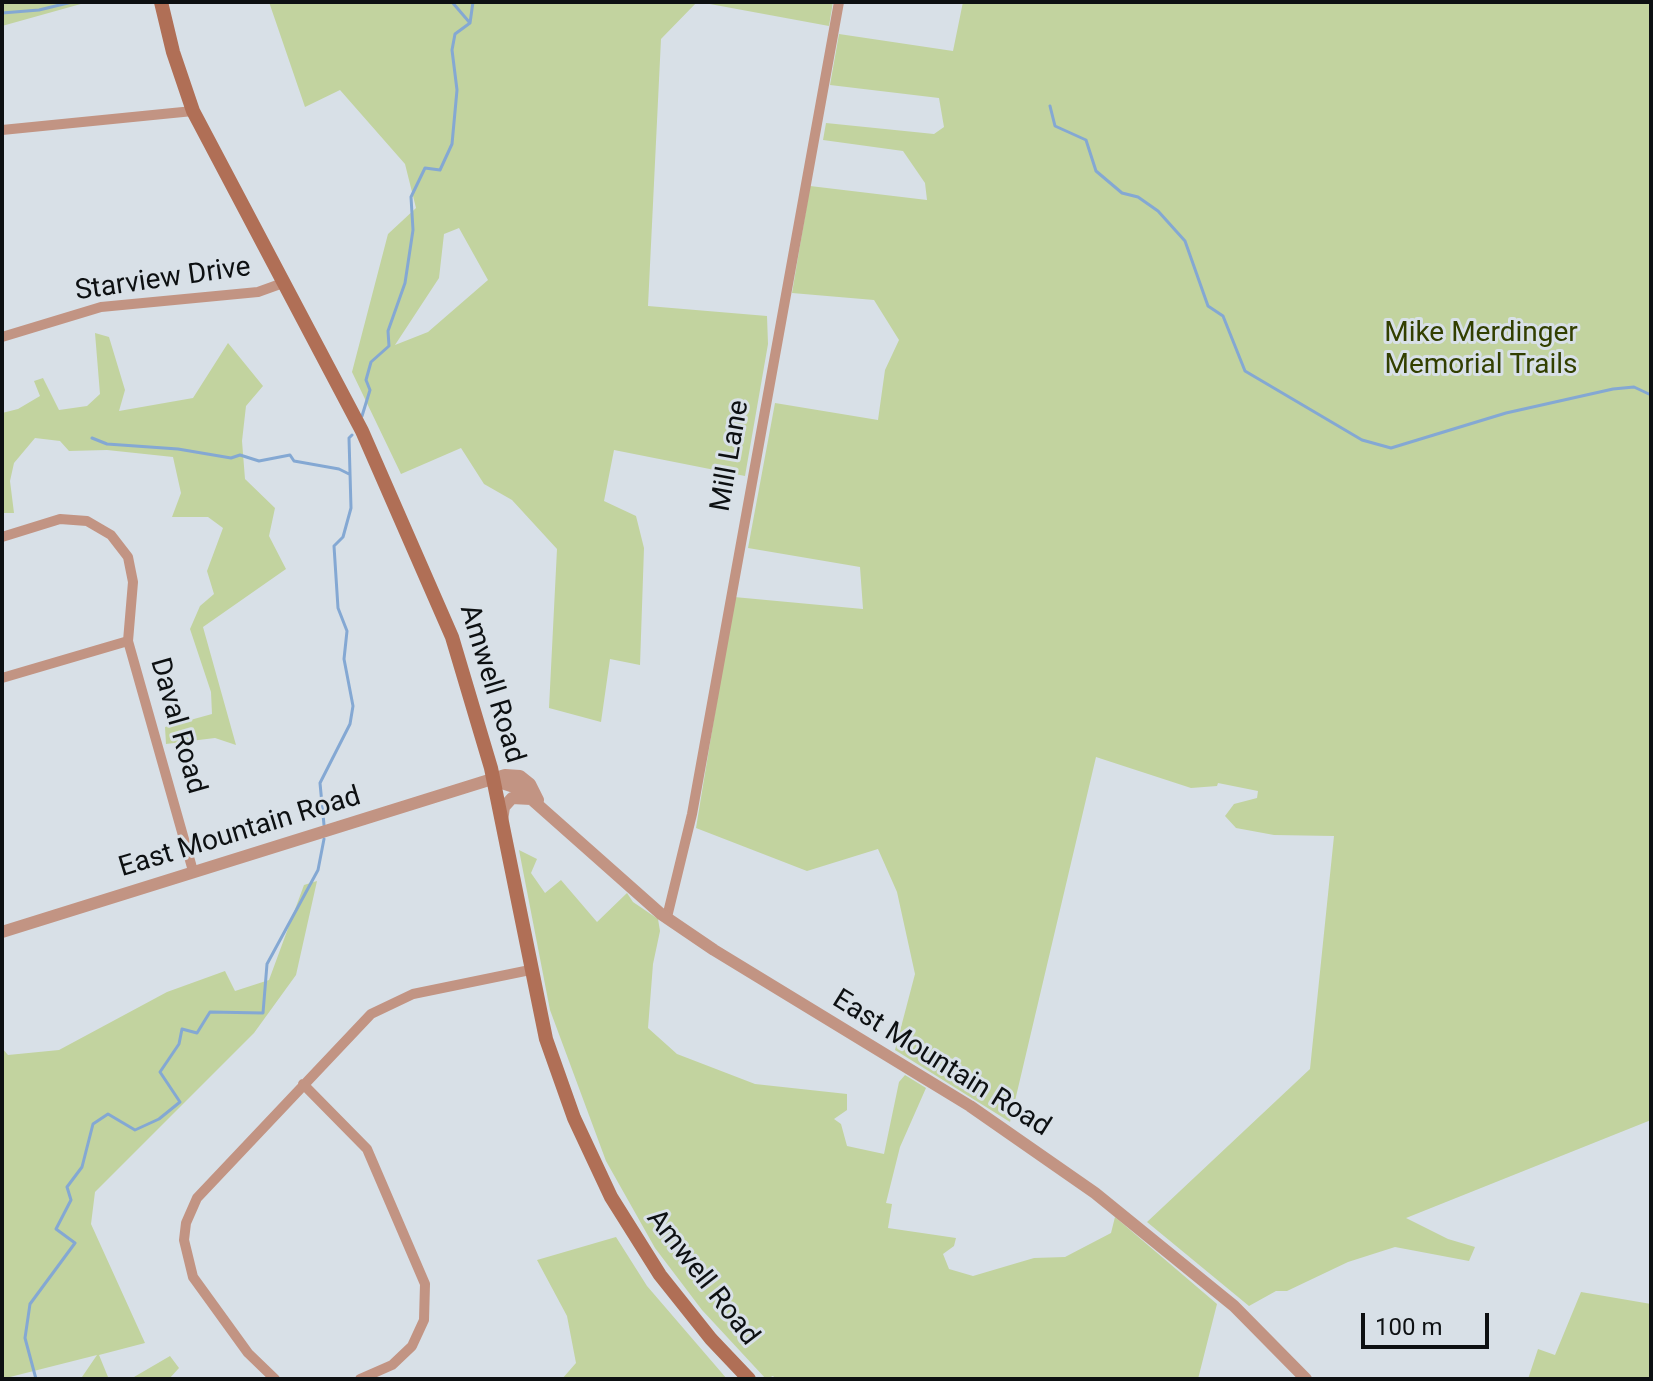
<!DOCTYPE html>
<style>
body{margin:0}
#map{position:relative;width:1653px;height:1381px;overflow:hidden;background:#d8e0e7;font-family:Roboto,sans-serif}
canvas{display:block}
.frame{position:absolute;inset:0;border:4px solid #0d1012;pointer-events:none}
.scale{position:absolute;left:1361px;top:1313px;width:128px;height:36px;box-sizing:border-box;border:4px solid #0d1012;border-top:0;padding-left:10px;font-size:24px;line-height:28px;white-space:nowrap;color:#0d1012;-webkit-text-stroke:6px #d8e0e7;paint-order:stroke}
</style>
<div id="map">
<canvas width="1653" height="1381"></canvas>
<div class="frame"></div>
<div class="scale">100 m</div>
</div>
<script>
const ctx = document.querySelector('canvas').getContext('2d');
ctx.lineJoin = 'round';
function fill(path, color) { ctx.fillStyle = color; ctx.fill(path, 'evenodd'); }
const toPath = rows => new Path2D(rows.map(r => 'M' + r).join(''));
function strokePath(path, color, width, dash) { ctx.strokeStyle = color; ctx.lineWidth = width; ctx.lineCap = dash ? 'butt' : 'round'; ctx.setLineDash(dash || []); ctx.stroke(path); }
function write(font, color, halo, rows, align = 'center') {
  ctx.font = font + ' Roboto,sans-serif'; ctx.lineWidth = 6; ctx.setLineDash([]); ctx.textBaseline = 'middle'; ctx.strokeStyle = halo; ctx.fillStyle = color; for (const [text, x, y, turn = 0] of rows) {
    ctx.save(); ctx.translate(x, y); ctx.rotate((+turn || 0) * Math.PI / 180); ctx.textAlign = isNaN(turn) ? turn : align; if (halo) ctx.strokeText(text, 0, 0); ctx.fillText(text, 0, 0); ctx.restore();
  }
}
const green = toPath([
 [2,2,88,2,2,26],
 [269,2,697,2,661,39,648,306,767,316,768,344,745,476,614,450,604,501,636,516,644,548,640,665,610,659,601,722,549,708,557,549,512,500,484,484,461,448,401,474,352,372,388,234,416,208,405,164,340,90,305,107],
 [459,228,488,280,428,332,395,345,439,278,444,234],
 [699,2,833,2,829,26],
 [963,2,1651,2,1651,1120,1406,1218,1448,1239,1475,1247,1469,1261,1395,1247,1348,1262,1287,1291,1276,1291,1249,1306,1147,1222,1310,1069,1334,836,1274,835,1236,828,1225,816,1234,804,1257,798,1258,791,1218,783,1217,786,1191,788,1096,757,1010,1122,895,1050,915,974,897,892,878,849,807,871,696,828,734,597,863,609,860,567,748,548,775,403,878,420,885,370,899,340,874,300,792,293,810,186,927,200,925,183,903,151,823,140,826,123,934,134,944,127,939,98,830,85,839,34,953,51],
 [95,333,109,337,125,390,119,411,193,398,228,343,263,386,246,406,242,441,245,479,275,508,269,536,286,569,203,627,236,745,215,738,166,744,165,727,212,714,211,692,190,629,200,606,214,594,207,571,223,528,208,517,172,517,181,493,173,457,107,450,69,451,60,441,35,438,14,463,10,481,14,513,2,513,2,413,18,409,40,396,34,381,43,378,59,410,87,406,100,394],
 [519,850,537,859,531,873,545,893,561,880,597,922,627,893,633,902,658,919,660,931,653,964,648,1028,677,1054,755,1084,847,1094,847,1110,834,1119,841,1124,847,1146,884,1154,899,1082,905,1075,926,1088,900,1147,886,1203,892,1204,888,1228,956,1238,954,1246,943,1254,949,1269,973,1276,1034,1258,1065,1257,1111,1233,1115,1217,1217,1304,1198,1379,776,1379,773,1376,766,1379,702,1310,655,1248,606,1161,550,1010],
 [317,881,296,975,254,1033,95,1192,91,1224,145,1343,99,1355,108,1377,134,1377,170,1356,179,1368,169,1379,75,1379,82,1377,97,1355,2,1379,2,1048,8,1055,59,1050,167,992,225,971,235,991,269,980,304,885],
 [616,1237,647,1286,727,1379,562,1379,576,1363,567,1316,537,1260],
 [1581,1292,1651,1304,1651,1379,1528,1379,1538,1349,1555,1355]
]);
const stream = toPath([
 [452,2,470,23],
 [2,13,39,10,72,2],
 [1050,106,1055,126,1086,140,1096,171,1122,193,1138,197,1158,211,1185,241,1208,306,1223,316,1245,371,1362,440,1391,448,1506,413,1613,389,1634,387,1651,395],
 [362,416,370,390,366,380,371,362,389,346,388,331,405,283,413,230,411,197,425,168,440,170,452,144,457,90,452,50,455,34,470,23,473,2],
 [92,438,107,444,178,449,231,458,240,455,259,461,290,455,294,461,339,469,349,474],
 [324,825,320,783,350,724,353,706,344,659,347,631,338,608,334,546,343,537,351,508,349,438,352,435],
 [36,1379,25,1338,30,1304,75,1243,56,1229,71,1200,67,1187,82,1167,93,1124,108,1114,135,1130,159,1119,180,1102,160,1072,179,1044,182,1029,197,1033,210,1012,263,1013,267,964,318,870,324,839]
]);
const minor = toPath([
 [2,130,193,111],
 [2,337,101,307,258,292,283,283],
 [2,537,60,519,87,521,111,535,128,557,133,582,128,641,193,871],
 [2,678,128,641],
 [667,917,692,814,839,2],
 [303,1084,367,1149,425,1284,424,1320,412,1346,392,1365,360,1379],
 [275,1379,248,1353,193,1277,184,1240,186,1223,197,1198,371,1014,413,994,530,970]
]);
const tertiary = toPath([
 [493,780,520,789,661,914,714,950,970,1106,1095,1193,1234,1306,1306,1379],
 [502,821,504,807,512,798,531,799],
 [2,932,505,775,520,776,530,784,538,800]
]);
const secondary = toPath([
 [161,2,173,52,193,111,362,431,452,637,491,768,546,1039,574,1118,611,1197,660,1275,711,1339,749,1379]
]);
const streetNames = [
 ["Starview Drive",163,280,-8],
 ["Mill Lane",731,456,-80],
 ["Amwell Road",491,684,73],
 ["Daval Road",177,726,74],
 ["East Mountain Road",240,833,-17],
 ["East Mountain Road",941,1064,32],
 ["Amwell Road",702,1278,52]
];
const parkNames = [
 ["Mike Merdinger",1481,334],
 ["Memorial Trails",1481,366]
];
fill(green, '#c2d39f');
strokePath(stream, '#84a8d3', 3);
strokePath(minor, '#c29483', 10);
strokePath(tertiary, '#c29483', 12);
strokePath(secondary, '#b06f56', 14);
write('28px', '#0d1012', '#d8e0e7', streetNames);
write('28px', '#323f00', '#d8e0e7', parkNames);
</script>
